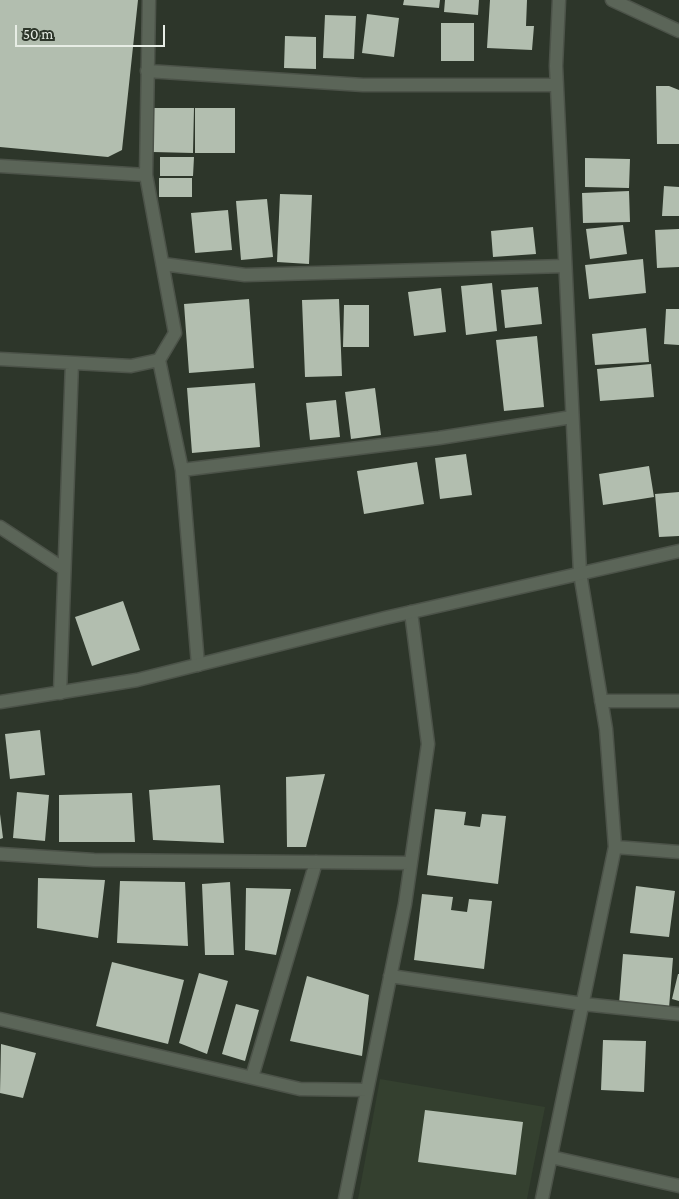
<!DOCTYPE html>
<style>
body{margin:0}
#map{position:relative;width:679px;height:1199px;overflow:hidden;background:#2d362a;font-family:"Crimson Pro",serif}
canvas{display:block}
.scale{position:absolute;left:15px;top:25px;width:150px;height:22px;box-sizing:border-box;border:2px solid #e7ede5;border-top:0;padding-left:6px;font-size:15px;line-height:18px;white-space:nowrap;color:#e7ede5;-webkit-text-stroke:4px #2d362a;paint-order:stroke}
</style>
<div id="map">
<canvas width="679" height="1199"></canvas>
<div class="scale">50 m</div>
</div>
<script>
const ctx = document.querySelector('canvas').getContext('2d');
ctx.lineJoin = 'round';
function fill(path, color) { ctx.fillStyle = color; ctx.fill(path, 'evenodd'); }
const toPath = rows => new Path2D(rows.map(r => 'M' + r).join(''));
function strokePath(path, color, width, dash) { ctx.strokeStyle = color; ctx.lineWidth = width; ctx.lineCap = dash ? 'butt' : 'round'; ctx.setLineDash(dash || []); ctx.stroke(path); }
const built = toPath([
 [380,1079,545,1107,527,1199,358,1199]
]);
const building = toPath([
 [0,0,138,0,122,150,108,157,0,147],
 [404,0,440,0,439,8,403,5],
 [445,0,479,0,478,15,444,12],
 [490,0,527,0,526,26,534,26,532,50,487,48],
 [367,14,399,18,394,57,362,53],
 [325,15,356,16,354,59,323,58],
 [441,23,474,23,474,61,441,61],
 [285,36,316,37,316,69,284,68],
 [656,86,669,86,679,90,679,144,657,144],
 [153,108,194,108,193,153,153,152],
 [195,108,235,108,235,153,195,153],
 [160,157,194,157,193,176,160,176],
 [585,158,630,159,629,188,585,187],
 [159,178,192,178,192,197,159,197],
 [664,186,679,187,679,216,662,216],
 [629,191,630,222,583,223,582,193],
 [280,194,312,195,309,264,277,262],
 [267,199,273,257,241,260,236,201],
 [228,210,232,250,195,253,191,213],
 [623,225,627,254,590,259,586,229],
 [533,227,536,254,493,257,491,231],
 [679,229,679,267,657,268,655,230],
 [643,259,646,293,589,299,585,265],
 [492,283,497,331,466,335,461,286],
 [538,287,542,324,505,328,501,290],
 [441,288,446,332,414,336,408,292],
 [249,299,254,368,189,373,184,304],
 [339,299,342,376,305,377,302,300],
 [344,305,369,305,369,347,343,347],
 [666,309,679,309,679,345,664,344],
 [646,328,649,362,595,365,592,334],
 [537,336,544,407,504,411,496,340],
 [651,364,654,397,600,401,597,369],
 [255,383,260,447,192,453,187,388],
 [375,388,381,435,351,439,345,392],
 [336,400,340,437,310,440,306,403],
 [466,454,472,495,440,499,435,458],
 [417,462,424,504,364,514,357,471],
 [649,466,654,497,603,505,599,474],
 [679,492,679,536,659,537,655,494],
 [123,601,140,650,92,666,75,617],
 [40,730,45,775,10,779,5,734],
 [325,774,306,847,287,847,286,777],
 [220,785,224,843,153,840,149,790],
 [17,792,49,795,45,841,13,838],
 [132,793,135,842,59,842,59,795],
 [435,809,466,812,464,825,480,827,482,814,506,816,498,884,427,875],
 [0,814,3,838,0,839],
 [38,878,105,880,98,938,37,928],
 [120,881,185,882,188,946,117,943],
 [230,882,234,955,205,955,202,884],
 [636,886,675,891,669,937,630,933],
 [246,888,291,889,276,955,245,950],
 [422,894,453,897,451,910,467,912,469,899,492,901,484,969,414,960],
 [623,954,673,958,669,1008,619,1004],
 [112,962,184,980,168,1044,96,1026],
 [199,973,228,981,207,1054,179,1043],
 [678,974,679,974,679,1001,672,999],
 [307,976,369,995,362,1056,290,1041],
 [236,1004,259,1010,245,1061,222,1054],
 [603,1040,646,1041,644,1092,601,1090],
 [1,1044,36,1053,23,1098,0,1093],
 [425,1110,523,1122,516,1175,418,1162]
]);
const minor = toPath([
 [612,0,679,31],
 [147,71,363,85,556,85],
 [0,166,146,175],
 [163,264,245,275,565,266],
 [0,359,131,366,159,360,175,333,146,175,149,0],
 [159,360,182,470,198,665],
 [182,470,439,438,572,417],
 [0,527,64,569],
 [60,693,72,363],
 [601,701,679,701],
 [615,847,679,852],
 [0,854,94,860,411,863],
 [390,976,583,1004,679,1014],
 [0,1019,300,1089,367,1090],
 [252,1077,316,862],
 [551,1157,679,1186],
 [345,1199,405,904,428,744,411,612],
 [542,1199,615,847,606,729,580,573,556,66,559,0]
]);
const tertiary = toPath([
 [0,702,137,680,385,618,679,551]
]);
fill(built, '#34402f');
fill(building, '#b2beaf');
strokePath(minor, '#4c5349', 15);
strokePath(tertiary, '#4c5349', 15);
strokePath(minor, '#5b6558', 12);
strokePath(tertiary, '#5b6558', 12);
</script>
